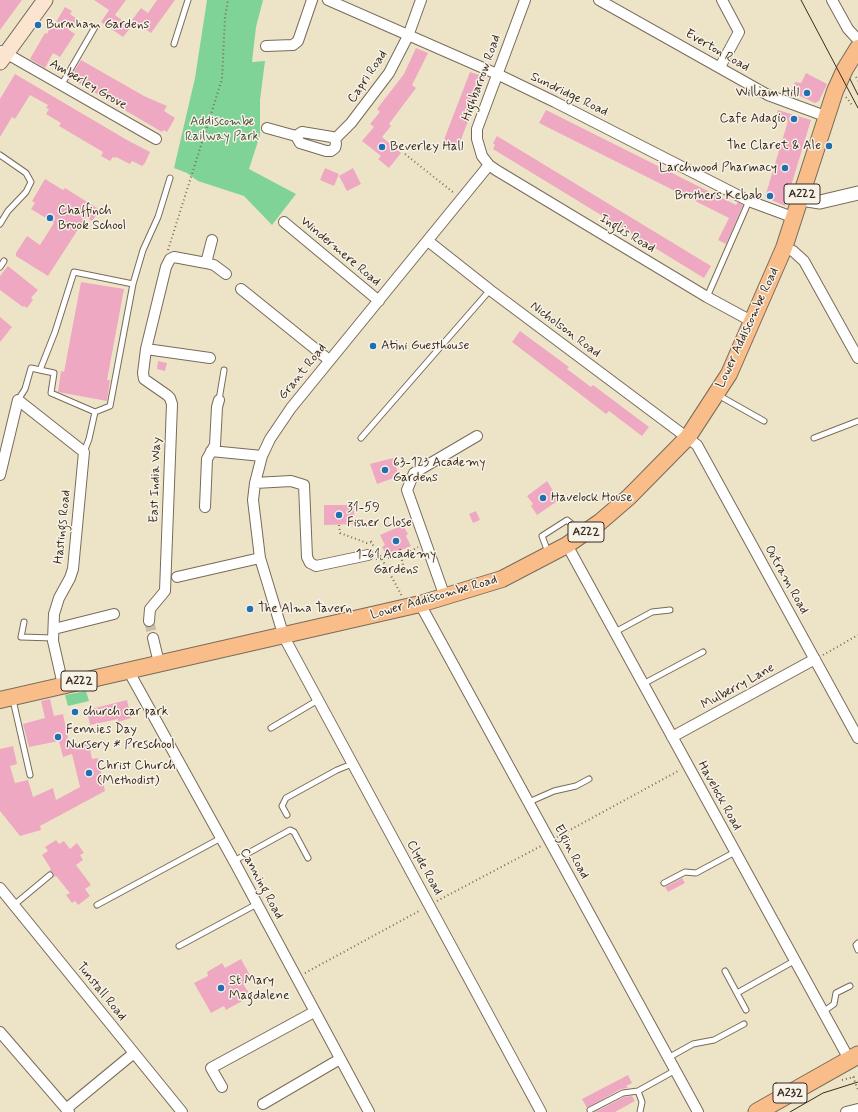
<!DOCTYPE html>
<style>
body{margin:0}
canvas{display:block;background:#ede4c8}
</style>
<canvas width="858" height="1112"></canvas>
<script>
const ctx = document.querySelector('canvas').getContext('2d');
ctx.lineJoin = 'round';
function fill(path, color) { ctx.fillStyle = color; ctx.fill(path, 'evenodd'); }
const toPath = rows => new Path2D(rows.map(r => 'M' + r).join(''));
function strokePath(path, color, width, dash) { ctx.strokeStyle = color; ctx.lineWidth = width; ctx.lineCap = dash ? 'butt' : 'round'; ctx.setLineDash(dash || []); ctx.stroke(path); }
function write(font, color, halo, rows, align = 'center') {
  ctx.font = font + ' Mynerve,sans-serif'; ctx.lineWidth = 3; ctx.setLineDash([]); ctx.textBaseline = 'middle'; ctx.strokeStyle = halo; ctx.fillStyle = color; for (const [text, x, y, turn = 0] of rows) {
    ctx.save(); ctx.translate(x, y); ctx.rotate((+turn || 0) * Math.PI / 180); ctx.textAlign = isNaN(turn) ? turn : align; if (halo) ctx.strokeText(text, 0, 0); ctx.fillText(text, 0, 0); ctx.restore();
  }
}
const green = toPath([
 [207,0,263,0,256,27,252,62,265,61,260,100,260,135,249,169,296,194,272,225,244,196,198,181,187,173,174,168,195,78],
 [86,691,89,701,68,706,65,695]
]);
const building = toPath([
 [0,0,22,0,0,30],
 [94,0,126,0,115,15,131,27,123,37,101,22,109,10],
 [157,0,175,0,151,33,132,20,141,8,148,13],
 [65,7,72,11,70,14,77,19,69,30,75,34,60,57,53,53,45,68,30,59,45,33,47,34,51,26,53,27],
 [416,48,428,53,412,85,416,88,389,124,391,126,382,137,401,153,389,168,378,159,381,156,362,141,374,127,370,124,380,112,377,109,404,74],
 [81,60,144,96,167,106,164,111,175,118,167,132,164,130,162,132,70,78],
 [470,72,485,77,457,150,442,145],
 [806,73,827,84,819,101,815,103,791,92,795,82,801,83],
 [15,74,127,140,150,152,145,163,142,166,132,161,130,164,116,157,115,158,113,157,110,161,101,156,103,152,59,126,61,123,46,114,49,109,46,108,48,105,30,95,15,119,12,117,0,137,0,99],
 [546,110,736,205,738,202,743,205,726,244,718,240,729,218,539,123],
 [778,110,811,120,785,206,765,197,788,121,776,118],
 [497,136,711,266,704,278,493,149,495,145,493,143],
 [325,168,339,174,334,186,320,180],
 [353,168,361,184,347,191,339,176],
 [45,179,63,190,65,188,100,210,92,221,86,217,48,276,16,256,16,253,27,236,40,245,54,223,31,209,35,203,32,201],
 [8,266,38,290,31,298,33,300,27,308,24,306,23,307,0,290,0,276],
 [81,282,124,289,107,380,110,380,107,401,58,392,61,371,64,372],
 [0,317,12,327,0,342],
 [520,331,569,367,567,369,591,387,593,385,649,427,642,436,609,411,606,414,512,342],
 [158,361,167,363,165,371,157,369],
 [393,458,399,476,377,484,370,464],
 [547,481,559,500,537,515,531,506,533,504,527,496],
 [324,505,354,505,354,524,324,525],
 [476,511,480,520,473,523,469,514],
 [403,525,408,534,406,536,411,546,387,556,382,547,385,545,380,535],
 [50,699,54,716,63,714,69,742,80,743,80,745,89,743,92,759,98,758,105,791,40,826,41,830,20,836,0,811,0,749,13,746,17,764,10,766,15,783,28,780,33,797,53,788,56,800,80,787,72,754,63,757,59,741,29,747,23,724,45,718,41,701],
 [127,700,131,718,118,722,118,719,90,725,87,710],
 [56,840,59,844,64,841,70,849,77,843,84,853,80,855,83,860,76,865,91,885,85,889,90,896,78,905,75,901,72,903,66,895,70,893,56,876,52,878,54,874,51,871,48,872,51,869,42,855,48,851,45,847],
 [682,878,685,883,668,892,665,887],
 [241,959,252,979,243,984,249,993,242,997,244,1000,226,1010,224,1006,211,1013,194,983,208,976,207,972,222,963,225,968],
 [628,1075,632,1083,626,1086,628,1088,621,1089,587,1108,582,1099],
 [632,1096,635,1101,615,1112,595,1112,624,1097]
]);
const minorTunnel = toPath([
 [149,621,153,638]
]);
const path = toPath([
 [856,77,858,81],
 [846,97,852,105],
 [405,154,454,193],
 [168,250,222,79,225,17,228,0],
 [339,525,340,533,367,543,372,542],
 [371,541,374,547],
 [400,549,402,556],
 [378,552,402,596],
 [401,556,405,574],
 [376,559,400,557,418,547],
 [823,655,858,635],
 [557,837,680,770],
 [437,901,541,846],
 [305,973,421,910],
 [853,1077,858,1090],
 [842,1080,857,1076]
]);
const service = toPath([
 [174,44,188,0],
 [62,84,95,27],
 [0,155,26,173,31,182,26,192,8,211,0,224],
 [0,267,4,261],
 [133,284,143,250,158,217,170,178],
 [707,297,749,201],
 [718,395,764,421],
 [18,400,25,389,31,368,40,370,54,373,51,393,95,412,110,406,133,284,74,272,55,332,40,370],
 [219,400,224,370],
 [361,438,490,290],
 [814,438,858,421],
 [84,452,89,439,95,412],
 [548,552,542,536,567,520,581,532],
 [24,622,21,637,53,638],
 [615,632,652,612,670,610],
 [643,684,703,652],
 [13,700,30,775],
 [271,728,318,700],
 [529,802,554,791,576,786,589,779],
 [287,815,282,806,286,798,337,770,352,764],
 [234,861,290,830,294,832,308,858],
 [664,883,685,872,696,873,735,852],
 [14,905,50,875],
 [97,905,221,838],
 [858,943,856,945,858,950],
 [179,946,257,904],
 [725,971,746,1010],
 [737,993,794,961],
 [823,1012,834,1004,836,993,850,986],
 [668,1058,693,1044,714,1040,744,1024],
 [590,1110,623,1093,638,1091],
 [640,1112,642,1102,638,1091,674,1071]
]);
const minor = toPath([
 [328,0,497,74,555,102,749,201,795,218],
 [525,0,477,129,477,139,482,156,489,165,496,170,707,297,753,322],
 [599,0,768,95,825,116],
 [832,0,848,29,858,40],
 [266,46,293,45,298,41,312,0],
 [2,51,156,139],
 [720,67,739,32,722,0],
 [267,128,296,136,300,143,326,151,331,151,335,148,336,144,335,139],
 [296,136,302,132,332,137,335,139],
 [335,139,351,123,389,73,408,36,421,0],
 [489,165,291,408,270,439,262,456,255,483,253,500,260,558,284,637,541,1112],
 [284,222,379,301],
 [428,241,490,290,697,445,858,738],
 [784,248,793,251,804,261,858,358],
 [206,263,212,240],
 [241,289,329,360],
 [146,349,210,358],
 [211,451,262,456],
 [0,475,18,400,84,452,73,569,70,578,59,598,54,614,53,641,63,685],
 [255,483,291,481,304,485,307,557,310,563,316,566,368,555],
 [205,507,207,459,215,445,217,407,219,400],
 [567,545,849,1059],
 [177,577,260,558],
 [445,597,407,490,414,473,477,436],
 [420,604,698,1112],
 [149,621,150,609,165,591,172,404,170,398,167,395,144,379,143,373,146,349,166,267,170,259,174,257,206,263,214,265,226,274],
 [54,629,114,614],
 [153,638,159,663],
 [128,670,235,863,369,1112],
 [672,737,815,659],
 [0,888,182,1112],
 [0,1032,69,1112],
 [222,1087,211,1068,314,1012],
 [263,1104,340,1059],
 [66,1109,134,1053],
 [846,1112,858,1109]
]);
const tertiary = toPath([
 [801,199,820,202,858,193]
]);
const secondary = toPath([
 [0,62,45,0]
]);
const primary = toPath([
 [0,700,420,604,502,579,567,545,600,522,629,497,688,437,729,374,784,248,835,91,845,69,858,48]
]);
const trunk = toPath([
 [757,1112,858,1055]
]);
const tram = toPath([
 [801,0,858,108],
 [850,79,858,95],
 [790,1112,823,1093,858,1082]
]);
const markers = [
 [38,25,4,"#1f6fb2"],
 [807,93,4,"#1f6fb2"],
 [794,119,4,"#1f6fb2"],
 [829,146,4,"#1f6fb2"],
 [382,147,4,"#1f6fb2"],
 [785,168,4,"#1f6fb2"],
 [770,196,4,"#1f6fb2"],
 [50,218,4,"#1f6fb2"],
 [373,346,4,"#1f6fb2"],
 [385,470,4,"#1f6fb2"],
 [543,498,4,"#1f6fb2"],
 [339,515,4,"#1f6fb2"],
 [396,541,4,"#1f6fb2"],
 [250,609,4,"#1f6fb2"],
 [75,712,4,"#1f6fb2"],
 [58,737,4,"#1f6fb2"],
 [89,773,4,"#1f6fb2"],
 [221,988,4,"#1f6fb2"]
];
const shields = [
 [802,194,36],
 [586,532,36],
 [79,681,36],
 [790,1093,34]
];
const shieldNames = [
 ["A222",802,194],
 ["A222",586,532],
 ["A222",79,681],
 ["A232",790,1093]
];
const poiNames = [
 ["Burnham Gardens",46,25],
 ["William Hill",799,93,"right"],
 ["Cafe Adagio",786,119,"right"],
 ["The Claret & Ale",821,146,"right"],
 ["Beverley Hall",390,147],
 ["Larchwood Pharmacy",777,168,"right"],
 ["Brothers Kebab",762,196,"right"],
 ["Chaffinch",58,211],
 ["Brook School",58,226],
 ["Atini Guesthouse",381,346],
 ["63-123 Academy",393,463],
 ["Gardens",393,478],
 ["Havelock House",551,498],
 ["31-59",347,508],
 ["Fisher Close",347,523],
 ["1-61 Academy",396,555,"center"],
 ["Gardens",396,570,"center"],
 ["The Alma Tavern",258,609],
 ["church car park",83,712],
 ["Fennies Day",66,730],
 ["Nursery * Preschool",66,745],
 ["Christ Church",97,766],
 ["(Methodist)",97,781],
 ["St Mary",229,981],
 ["Magdalene",229,996]
];
const streetNames = [
 ["Everton Road",717,51,30],
 ["Capri Road",368,77,-56],
 ["Highbarrow Road",482,78,-70],
 ["Amberley Grove",88,85,30],
 ["Sundridge Road",569,95,26],
 ["Inglis Road",627,234,31],
 ["Windermere Road",340,252,40],
 ["Lower Addiscombe Road",748,328,-65],
 ["Nicholson Road",565,330,37],
 ["Grant Road",303,372,-51],
 ["East India Way",156,480,-88],
 ["Hastings Road",63,527,-84],
 ["Outram Road",786,580,61],
 ["Lower Addiscombe Road",434,598,-16],
 ["Mulberry Lane",738,687,-29],
 ["Havelock Road",719,796,61],
 ["Elgin Road",571,852,62],
 ["Clyde Road",424,868,61],
 ["Canning Road",261,884,62],
 ["Tunstall Road",101,992,51]
];
const parkNames = [
 ["Addiscombe",222,122],
 ["Railway Park",222,137]
];
fill(green, '#7fd396');
fill(building, '#efa8c1');
strokePath(minorTunnel, '#c9bfa6', 10, [10, 5]);
strokePath(service, '#796b5a', 7);
strokePath(minor, '#796b5a', 12);
strokePath(tertiary, '#796b5a', 15);
strokePath(secondary, '#796b5a', 17);
strokePath(primary, '#796b5a', 18);
strokePath(trunk, '#796b5a', 19);
strokePath(path, '#796b5a', 2, [1, 3]);
strokePath(service, '#fff', 5);
strokePath(minor, '#fff', 10);
strokePath(tertiary, '#fff', 13);
strokePath(secondary, '#fce5d0', 15);
strokePath(primary, '#f8bd89', 16);
strokePath(trunk, '#f8bd89', 17);
strokePath(tram, '#3b2a1e', 1);
for (const [x, y, r, color] of markers) { const dot = new Path2D(); dot.arc(x, y, r, 0, 2 * Math.PI); ctx.fillStyle = color; ctx.fill(dot); strokePath(dot, '#f7f3e8', 1.5); }
for (const [x, y, w] of shields) { const box = new Path2D(); box.roundRect(x - w / 2, y - 10, w, 20, 3); ctx.fillStyle = '#f7f3e8'; ctx.fill(box); strokePath(box, '#3b2a1e', 1); }
write('bold 12px', '#3b2a1e', null, shieldNames);
write('13px', '#3b2a1e', '#f7f3e8', poiNames, 'left');
write('13px', '#3b2a1e', '#f7f3e8', streetNames);
write('13px', '#4c543c', '#f7f3e8', parkNames);
</script>
